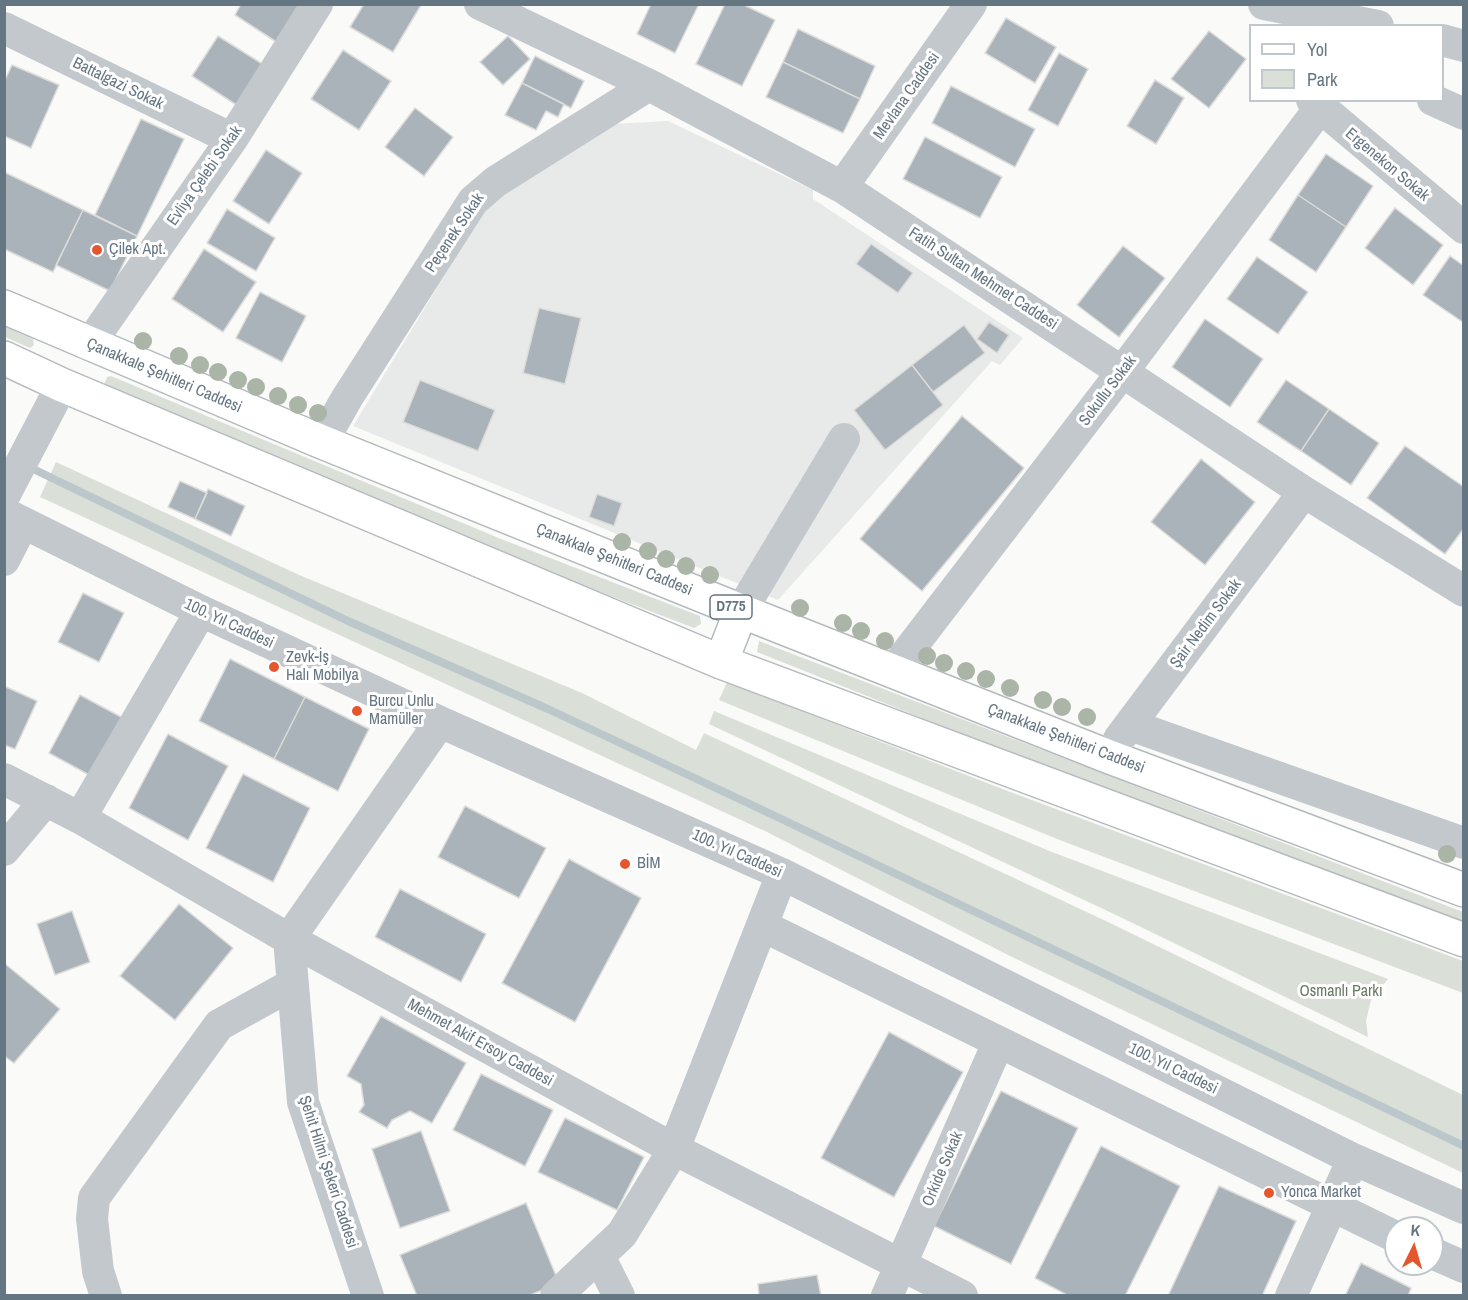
<!DOCTYPE html>
<meta charset="utf-8">
<style>
body{margin:0}
#map{position:relative;width:1468px;height:1300px;overflow:hidden;background:#fafaf8;font-family:"Archivo Narrow",sans-serif}
canvas{display:block}
.frame{position:absolute;inset:0;border:6px solid #657683;pointer-events:none}
.legend{position:absolute;left:1249px;top:24px;width:195px;height:78px;box-sizing:border-box;background:#fff;border:2px solid #c1c8cd;margin:0;padding:8px 10px;list-style:none;font-size:18px;color:#657683}
.legend li{display:flex;align-items:center;gap:12px;height:30px}
.legend b{width:30px;border:2px solid #c1c8cd}
.north{position:absolute;left:1384px;top:1216px;width:60px;height:60px;box-sizing:border-box;background:#fff;border:2px solid #c1c8cd;border-radius:50%;rotate:5deg;font-size:16px;font-weight:700;line-height:24px;text-align:center;color:#657683}
.north::after{content:'';display:block;margin:auto;width:21px;height:27px;background:#e4572e;clip-path:polygon(50% 0,100% 100%,50% 72%,0 100%)}
</style>
<div id="map">
<canvas width="1468" height="1300"></canvas>
<div class="frame"></div>
<ul class="legend">
<li><b style="height:8px;background:#fff"></b>Yol</li>
<li><b style="height:16px;background:#dadfd7"></b>Park</li>
</ul>
<div class="north">K</div>
</div>
<script>
const ctx = document.querySelector('canvas').getContext('2d');
ctx.lineJoin = 'round';
function fill(path, color) { ctx.fillStyle = color; ctx.fill(path, 'evenodd'); }
const toPath = rows => new Path2D(rows.map(r => 'M' + r).join(''));
function strokePath(path, color, width, dash) { ctx.strokeStyle = color; ctx.lineWidth = width; ctx.lineCap = dash ? 'butt' : 'round'; ctx.setLineDash(dash || []); ctx.stroke(path); }
function write(font, color, halo, rows, align = 'center') {
  ctx.font = font + ' "Archivo Narrow",sans-serif'; ctx.lineWidth = 6; ctx.setLineDash([]); ctx.textBaseline = 'middle'; ctx.strokeStyle = halo; ctx.fillStyle = color; for (const [text, x, y, turn = 0] of rows) {
    ctx.save(); ctx.translate(x, y); ctx.rotate((+turn || 0) * Math.PI / 180); ctx.textAlign = isNaN(turn) ? turn : align; if (halo) ctx.strokeText(text, 0, 0); ctx.fillText(text, 0, 0); ctx.restore();
  }
}
const built = toPath([
 [668,121,813,190,813,199,1023,338,1000,365,992,361,778,600,353,426,489,202,611,124]
]);
const green = toPath([
 [5,326,33,339,34,345,30,348,5,337],
 [111,376,501,539,700,616,701,624,694,628,488,549,104,385,107,377],
 [56,462,297,574,582,693,696,750,704,733,1108,922,1463,1095,1463,1173,1010,956,767,832,40,497],
 [759,641,1463,912,1463,925,977,740,757,652],
 [727,682,1005,790,1463,961,1463,993,1057,839,719,700],
 [714,711,1052,852,1388,979,1371,1000,1366,1021,1368,1037,1116,915,709,724]
]);
const stream = toPath([
 [27,466,348,621,548,709,771,814,1464,1146]
]);
const building = toPath([
 [241,4,303,4,278,43,235,15,241,4],
 [364,4,420,4,421,5,393,52,350,27,364,4],
 [651,4,699,4,675,53,637,34,651,4],
 [725,4,742,4,775,20,742,86,696,64,725,4],
 [1006,18,1056,47,1035,83,985,53,1006,18],
 [798,29,875,66,860,99,783,62,798,29],
 [1209,31,1246,59,1209,108,1171,79,1209,31],
 [218,36,264,65,238,106,192,76,218,36],
 [508,36,530,59,503,85,480,62,508,36],
 [343,50,391,81,359,130,311,99,343,50],
 [1059,53,1088,69,1058,126,1028,110,1059,53],
 [535,56,584,81,571,108,522,83,535,56],
 [783,62,860,99,843,133,766,97,783,62],
 [12,65,59,85,31,148,4,136,4,82,12,65],
 [1155,80,1184,98,1156,144,1127,126,1155,80],
 [522,83,564,104,558,117,546,111,536,130,505,115,522,83],
 [951,86,1035,129,1015,167,932,123,951,86],
 [415,108,453,137,424,176,385,147,415,108],
 [141,119,184,139,137,236,95,215,141,119],
 [925,137,1002,177,980,218,903,179,925,137],
 [266,150,302,173,269,224,233,201,266,150],
 [1326,154,1373,186,1346,227,1298,195,1326,154],
 [4,172,83,210,53,272,4,249,4,172],
 [1298,195,1346,227,1316,272,1269,240,1298,195],
 [1395,208,1443,245,1413,285,1365,248,1395,208],
 [227,209,275,238,256,271,207,243,227,209],
 [83,210,137,236,110,291,56,265,83,210],
 [871,244,913,273,898,293,856,264,871,244],
 [1123,246,1165,278,1119,337,1077,305,1123,246],
 [204,249,256,282,223,332,172,299,204,249],
 [1450,256,1464,266,1464,323,1423,295,1450,256],
 [1257,257,1308,292,1278,334,1227,299,1257,257],
 [260,292,306,316,282,362,236,338,260,292],
 [539,308,581,318,565,384,523,373,539,308],
 [1205,319,1263,359,1230,407,1172,367,1205,319],
 [989,322,1009,335,997,353,977,339,989,322],
 [964,325,985,353,933,392,912,365,964,325],
 [912,365,943,405,885,450,854,410,912,365],
 [420,380,495,410,478,451,403,422,420,380],
 [1286,380,1329,409,1301,451,1257,422,1286,380],
 [1329,409,1379,443,1351,485,1301,451,1329,409],
 [962,416,1024,468,922,591,860,539,962,416],
 [1405,446,1464,487,1464,528,1445,554,1367,498,1405,446],
 [1201,459,1255,502,1205,565,1151,522,1201,459],
 [180,481,207,493,195,519,168,507,180,481],
 [208,489,245,506,231,536,195,519,208,489],
 [597,494,622,503,614,526,589,517,597,494],
 [83,593,124,613,99,662,58,642,83,593],
 [230,659,305,697,274,759,199,721,230,659],
 [4,686,37,701,15,749,4,745,4,686],
 [80,695,123,718,91,776,49,753,80,695],
 [305,697,369,729,338,791,274,759,305,697],
 [168,734,228,766,188,840,129,808,168,734],
 [243,774,310,808,273,882,206,848,243,774],
 [465,806,546,848,519,898,438,857,465,806],
 [569,859,641,898,575,1022,502,983,569,859],
 [400,889,486,934,461,982,375,937,400,889],
 [179,904,233,948,175,1020,120,976,179,904],
 [72,911,90,962,55,975,37,924,72,911],
 [4,963,60,1009,14,1063,4,1056,4,963],
 [381,1016,466,1063,432,1123,410,1111,392,1120,387,1128,359,1112,364,1105,361,1084,347,1076,381,1016],
 [889,1032,963,1072,894,1197,821,1158,889,1032],
 [481,1074,553,1110,525,1166,453,1130,481,1074],
 [1001,1091,1078,1128,1011,1264,934,1226,1001,1091],
 [565,1118,644,1157,617,1210,538,1172,565,1118],
 [421,1131,450,1211,400,1228,372,1149,421,1131],
 [1101,1146,1180,1186,1125,1296,1069,1296,1035,1278,1101,1146],
 [1219,1186,1296,1221,1262,1296,1168,1296,1219,1186],
 [526,1203,559,1283,528,1296,417,1296,400,1255,526,1203],
 [1361,1263,1411,1288,1408,1296,1345,1296,1361,1263],
 [817,1275,821,1296,759,1296,758,1284,817,1275]
]);
const minor = toPath([
 [480,4,649,85,842,187,1304,492,1464,591],
 [1264,4,1378,26],
 [4,28,232,139],
 [1442,40,1464,46],
 [1312,100,1464,228],
 [1433,100,1464,114],
 [842,187,971,4],
 [89,345,232,139,317,4],
 [322,442,347,398,473,201,495,182,649,85],
 [4,496,62,385],
 [4,513,201,611,440,722,782,874,1353,1159,1464,1208],
 [4,560,23,523],
 [741,611,844,439],
 [893,671,1123,371,1319,109],
 [1130,725,1464,843],
 [1119,739,1304,492],
 [4,779,80,818,289,939,674,1149,962,1296],
 [80,818,201,611],
 [4,850,46,800],
 [763,926,1396,1237],
 [1432,1253,1464,1267],
 [599,1256,619,1296],
 [106,1296,98,1271,92,1219,94,1198,219,1025,293,984],
 [368,1296,303,1102,289,939,440,722],
 [556,1296,622,1234,674,1149,782,874],
 [887,1296,998,1043],
 [1291,1296,1353,1159]
]);
const major = toPath([
 [4,307,322,442,741,611,1107,756,1464,890],
 [4,358,62,385,721,662,1464,940],
 [721,662,741,611]
]);
const trees = [
 [143,341],
 [179,356],
 [200,365],
 [218,372],
 [238,380],
 [256,387],
 [278,396],
 [298,405],
 [318,413],
 [622,542],
 [648,551],
 [666,559],
 [686,566],
 [710,575],
 [800,608],
 [843,623],
 [861,631],
 [885,641],
 [927,656],
 [944,663],
 [966,671],
 [986,679],
 [1010,688],
 [1043,700],
 [1062,707],
 [1087,717],
 [1447,854]
];
const markers = [
 [97,250,6,"#e4572e"],
 [274,667,6,"#e4572e"],
 [357,711,6,"#e4572e"],
 [625,864,6,"#e4572e"],
 [1269,1193,6,"#e4572e"]
];
const shields = [
 [731,607,42]
];
const shieldNames = [
 ["D775",731,607]
];
const streetNames = [
 ["Battalgazi Sokak",118,84,26],
 ["Mevlana Caddesi",907,96,-55],
 ["Ergenekon Sokak",1387,165,40],
 ["Evliya Çelebi Sokak",205,176,-55],
 ["Peçenek Sokak",455,233,-56],
 ["Fatih Sultan Mehmet Caddesi",983,279,33],
 ["Çanakkale Şehitleri Caddesi",164,376,23],
 ["Sokullu Sokak",1108,391,-53],
 ["Çanakkale Şehitleri Caddesi",614,560,22],
 ["100. Yıl Caddesi",229,624,25],
 ["Şair Nedim Sokak",1206,624,-53],
 ["Çanakkale Şehitleri Caddesi",1066,739,21],
 ["100. Yıl Caddesi",737,854,24],
 ["Mehmet Akif Ersoy Caddesi",480,1043,29],
 ["100. Yıl Caddesi",1173,1069,26],
 ["Orkide Sokak",943,1169,-67],
 ["Şehit Hilmi Şekeri Caddesi",328,1172,72]
];
const poiNames = [
 ["Çilek Apt.",109,250],
 ["Zevk-İş",286,658],
 ["Halı Mobilya",286,676],
 ["Burcu Unlu",369,702],
 ["Mamüller",369,720],
 ["BİM",637,864],
 ["Yonca Market",1281,1193]
];
const parkNames = [
 ["Osmanlı Parkı",1341,992]
];
fill(built, '#e8e9e9');
fill(green, '#dadfd7');
strokePath(stream, '#bbc7cb', 8);
fill(building, '#aab3b9');
strokePath(building, '#dcdcda', 1.5);
strokePath(major, '#b5babe', 36);
strokePath(minor, '#c3c8cc', 32);
strokePath(major, '#fff', 33);
ctx.fillStyle = '#aab4a7';
for (const [x, y] of trees) { ctx.beginPath(); ctx.arc(x, y, 9, 0, 2 * Math.PI); ctx.fill(); }
for (const [x, y, r, color] of markers) { const dot = new Path2D(); dot.arc(x, y, r, 0, 2 * Math.PI); ctx.fillStyle = color; ctx.fill(dot); strokePath(dot, '#fff', 2); }
for (const [x, y, w] of shields) { const box = new Path2D(); box.roundRect(x - w / 2, y - 12, w, 24, 4.5); ctx.fillStyle = '#fff'; ctx.fill(box); strokePath(box, '#657683', 1.5); }
write('bold 15px', '#657683', null, shieldNames);
write('16px', '#657683', '#fff', streetNames);
write('16px', '#657683', '#fff', poiNames, 'left');
write('16px', '#687a64', '#fff', parkNames);
</script>
